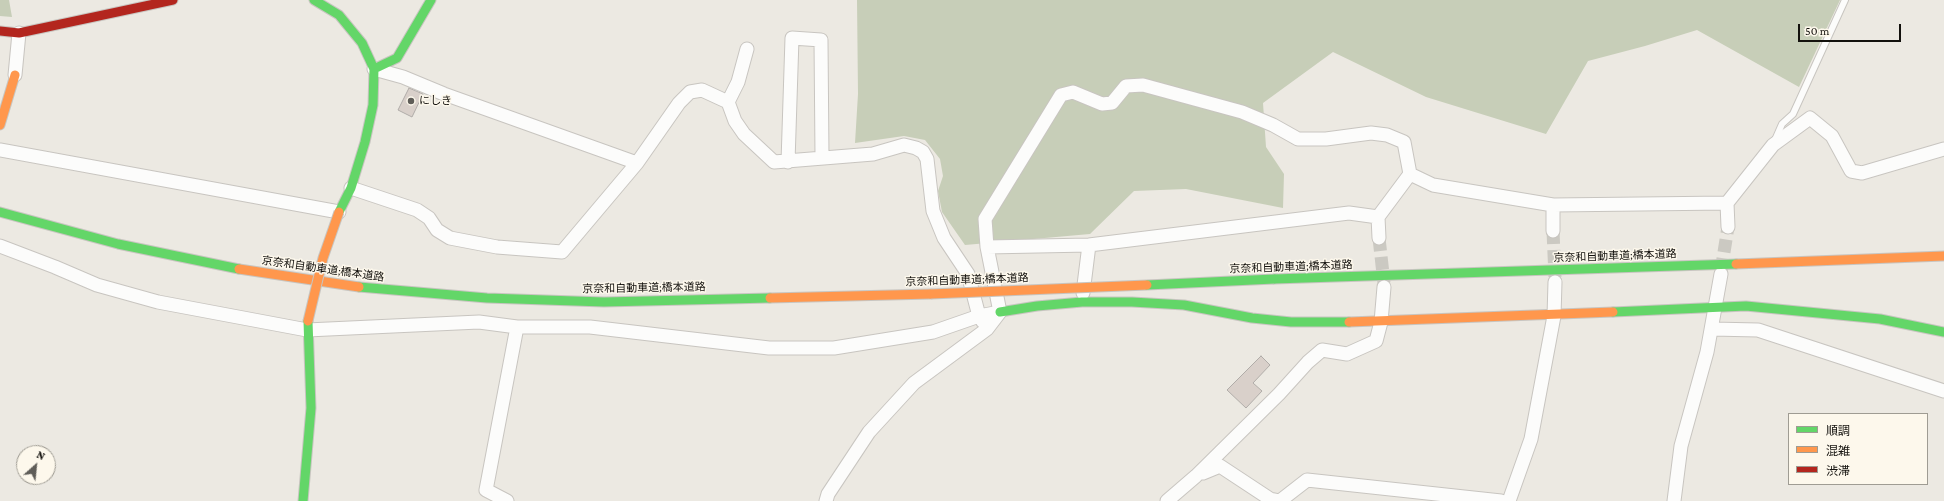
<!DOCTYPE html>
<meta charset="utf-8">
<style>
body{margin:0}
#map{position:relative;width:1944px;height:501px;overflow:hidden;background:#ece9e2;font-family:"Crimson Pro","Noto Sans JP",serif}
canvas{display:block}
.legend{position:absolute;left:1788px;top:413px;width:140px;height:72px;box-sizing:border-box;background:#fdf8ec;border:1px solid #9f9c93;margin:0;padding:5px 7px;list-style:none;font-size:12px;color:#13110d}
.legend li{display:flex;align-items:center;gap:8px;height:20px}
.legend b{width:20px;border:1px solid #9f9c93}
.north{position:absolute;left:16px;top:445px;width:40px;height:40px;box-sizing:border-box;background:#fdf8ec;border:1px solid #9f9c93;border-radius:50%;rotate:27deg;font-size:11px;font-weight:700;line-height:16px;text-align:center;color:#13110d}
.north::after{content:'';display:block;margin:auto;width:14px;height:18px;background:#5f5d58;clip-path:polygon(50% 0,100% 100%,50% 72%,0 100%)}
.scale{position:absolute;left:1798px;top:24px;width:103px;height:18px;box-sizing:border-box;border:2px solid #13110d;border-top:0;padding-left:5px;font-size:12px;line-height:14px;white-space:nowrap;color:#13110d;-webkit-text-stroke:3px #fdf8ec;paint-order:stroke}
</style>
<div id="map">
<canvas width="1944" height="501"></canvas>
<ul class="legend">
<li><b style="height:5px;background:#63d668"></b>順調</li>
<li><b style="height:5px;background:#ff974d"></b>混雑</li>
<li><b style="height:5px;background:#b3261e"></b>渋滞</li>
</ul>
<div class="north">N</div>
<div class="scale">50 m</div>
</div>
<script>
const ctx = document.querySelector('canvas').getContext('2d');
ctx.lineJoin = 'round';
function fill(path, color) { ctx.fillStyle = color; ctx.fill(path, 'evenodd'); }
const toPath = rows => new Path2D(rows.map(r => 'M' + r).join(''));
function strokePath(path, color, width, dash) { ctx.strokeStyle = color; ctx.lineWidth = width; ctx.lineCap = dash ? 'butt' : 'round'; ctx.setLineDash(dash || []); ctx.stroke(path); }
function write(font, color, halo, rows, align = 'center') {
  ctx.font = font + ' "Crimson Pro","Noto Sans JP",serif'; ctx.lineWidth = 3; ctx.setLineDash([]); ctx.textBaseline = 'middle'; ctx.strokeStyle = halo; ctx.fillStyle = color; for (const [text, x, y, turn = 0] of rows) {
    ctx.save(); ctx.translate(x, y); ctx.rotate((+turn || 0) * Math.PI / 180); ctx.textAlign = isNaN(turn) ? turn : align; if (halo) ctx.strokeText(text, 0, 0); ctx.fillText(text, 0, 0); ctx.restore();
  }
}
const forest = toPath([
 [0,0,9,0,12,17,0,16],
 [857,0,1840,0,1799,87,1697,30,1645,46,1588,61,1546,134,1426,97,1333,52,1263,103,1266,147,1284,174,1283,208,1186,189,1134,191,1090,234,965,245,942,212,938,191,943,176,940,159,925,140,904,136,855,143,858,94]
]);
const building = toPath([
 [409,88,423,94,412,117,398,110,409,88],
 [1261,356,1270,365,1253,383,1262,391,1246,408,1227,390,1261,356]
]);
const streetTunnel = toPath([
 [1553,231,1555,277],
 [1379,238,1384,283],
 [1721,271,1728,227]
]);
const lane = toPath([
 [1775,140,1782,124,1793,114,1845,0]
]);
const street = toPath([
 [374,69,403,77,444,94,637,163],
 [15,75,19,33],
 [728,102,738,82,747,49],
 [0,150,339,212],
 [788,162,792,38,821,40,822,157],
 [1410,174,1433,185,1553,205,1727,203],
 [351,188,417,210,429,218,437,230,450,238,497,247,562,252,637,163,679,103,690,92,702,90,728,102,735,121,744,134,774,162,873,154,904,145,916,148,923,152,927,159,933,211,944,238,968,274,979,316,983,322],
 [1728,227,1727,203,1773,145,1810,118,1832,136,1851,171,1862,173,1944,149],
 [1553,231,1553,205],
 [0,246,55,267,97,285,158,302,307,330,479,322,517,327,590,327,769,348,834,348,933,332,979,316,1000,312],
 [987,247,1089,245,1349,213,1378,217],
 [1083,293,1089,245],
 [1712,329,1758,330,1944,391],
 [1203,473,1220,466,1270,499,1280,501,1307,480,1501,501],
 [507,501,486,490,517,327],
 [826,501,828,494,869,432,914,383,987,329,1000,312,987,247,985,219,1061,95,1073,92,1102,104,1112,103,1126,86,1143,85,1242,112,1273,125,1298,139,1326,139,1371,133,1387,135,1404,142,1410,174,1378,217,1379,238],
 [1167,501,1196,476,1279,394,1308,362,1322,350,1347,354,1376,341,1381,322,1384,287],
 [1509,501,1531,439,1554,316,1555,282],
 [1674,501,1681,446,1707,352,1721,274]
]);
const fast = toPath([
 [314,0,339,15,362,43,374,69,373,105,365,142,351,188,339,212],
 [374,69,397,58,431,0],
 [0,212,118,244,239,269],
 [1274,279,1736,264],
 [359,287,487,298,604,302,770,298],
 [1000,312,1037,306,1082,302,1132,302,1184,305,1252,318,1291,322,1349,322],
 [1613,312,1746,306,1880,319,1944,332],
 [303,501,311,408,308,321]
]);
const slow = toPath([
 [0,125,15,75],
 [1736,264,1944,256],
 [239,269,359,287],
 [770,298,931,294],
 [1349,322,1613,312]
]);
const jam = toPath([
 [0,31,19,33,173,0]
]);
const fastBridge = toPath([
 [1147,285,1274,279]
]);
const slowBridge = toPath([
 [931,294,1147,285],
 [308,321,323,258,339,212]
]);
const markers = [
 [411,101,4,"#5f5d58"]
];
const poiNames = [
 ["にしき",419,101]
];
const streetNames = [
 ["京奈和自動車道;橋本道路",1615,256,-2],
 ["京奈和自動車道;橋本道路",1291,267,-2],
 ["京奈和自動車道;橋本道路",323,269,8],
 ["京奈和自動車道;橋本道路",967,280,-2],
 ["京奈和自動車道;橋本道路",644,288,-1]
];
fill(forest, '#c7ceb8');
fill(building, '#d9d0ca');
strokePath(building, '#b0aca8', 1);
strokePath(streetTunnel, '#cbc9c2', 13, [13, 6]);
strokePath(lane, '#c8c5c0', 8);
strokePath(street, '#c8c5c0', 15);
strokePath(fast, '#c8c5c0', 11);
strokePath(slow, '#c8c5c0', 11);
strokePath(jam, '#c8c5c0', 11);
strokePath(lane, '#fcfcfb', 6);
strokePath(street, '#fcfcfb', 13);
strokePath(fast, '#63d668', 9);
strokePath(slow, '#ff974d', 9);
strokePath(jam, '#b3261e', 9);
strokePath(fastBridge, '#c8c5c0', 11, []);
strokePath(slowBridge, '#c8c5c0', 11, []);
strokePath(fastBridge, '#63d668', 9);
strokePath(slowBridge, '#ff974d', 9);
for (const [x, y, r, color] of markers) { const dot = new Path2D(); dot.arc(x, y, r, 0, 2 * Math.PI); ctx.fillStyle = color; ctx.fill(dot); strokePath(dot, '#fdf8ec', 1.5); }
write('11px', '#13110d', '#fdf8ec', poiNames, 'left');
write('11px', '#13110d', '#fdf8ec', streetNames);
</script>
